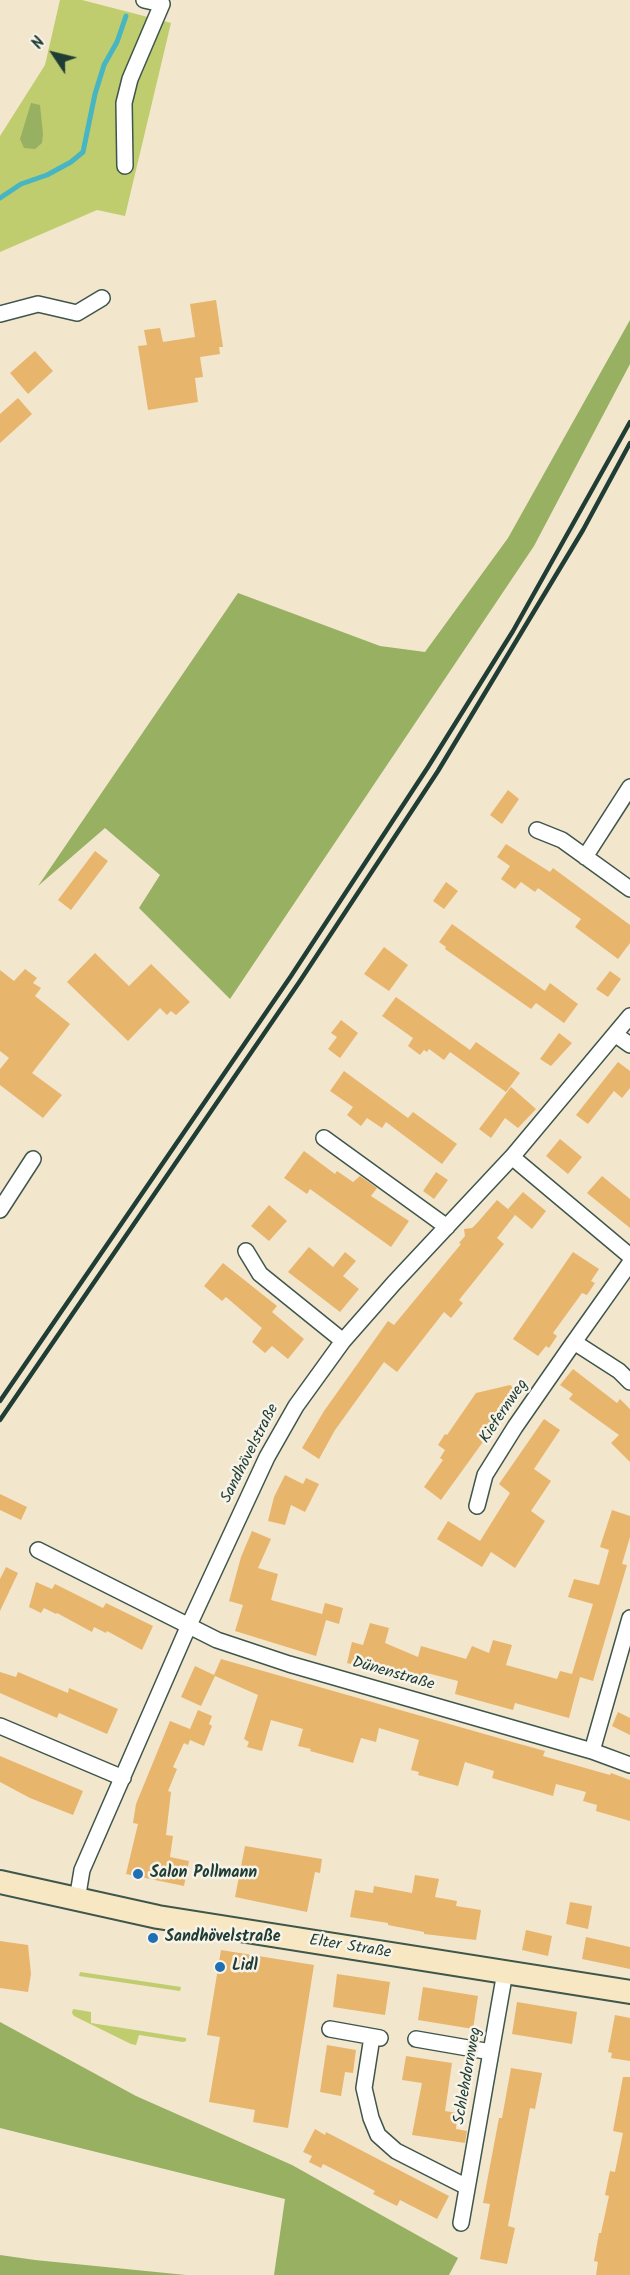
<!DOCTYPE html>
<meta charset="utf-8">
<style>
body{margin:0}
#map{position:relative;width:630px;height:2275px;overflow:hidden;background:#f2e6cd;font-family:Kalam,sans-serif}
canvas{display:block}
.north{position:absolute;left:24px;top:24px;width:60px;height:60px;-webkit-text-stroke:4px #f7f3e8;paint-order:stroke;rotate:305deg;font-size:16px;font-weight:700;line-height:24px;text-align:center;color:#1f3d34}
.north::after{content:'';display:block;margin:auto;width:21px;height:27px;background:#1f3d34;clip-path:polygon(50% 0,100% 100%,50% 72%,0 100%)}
</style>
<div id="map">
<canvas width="630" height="2275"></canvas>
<div class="north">N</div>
</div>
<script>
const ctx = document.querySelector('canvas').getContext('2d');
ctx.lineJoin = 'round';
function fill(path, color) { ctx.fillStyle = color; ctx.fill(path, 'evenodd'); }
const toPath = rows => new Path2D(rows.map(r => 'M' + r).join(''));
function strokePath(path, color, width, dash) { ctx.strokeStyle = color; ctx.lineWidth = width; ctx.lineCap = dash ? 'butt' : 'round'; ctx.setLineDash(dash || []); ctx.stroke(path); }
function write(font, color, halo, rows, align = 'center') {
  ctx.font = font + ' Kalam,sans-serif'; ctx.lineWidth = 5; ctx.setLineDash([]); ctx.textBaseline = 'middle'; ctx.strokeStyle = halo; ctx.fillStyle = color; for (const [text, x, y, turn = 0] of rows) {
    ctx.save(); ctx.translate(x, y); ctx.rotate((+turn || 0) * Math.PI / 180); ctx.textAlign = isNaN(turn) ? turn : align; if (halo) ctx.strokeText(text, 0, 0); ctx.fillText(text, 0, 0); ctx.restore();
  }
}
const green = toPath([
 [60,0,82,0,171,23,125,216,97,210,0,252,0,136,45,65],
 [80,1972,181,1987,180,1991,79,1976],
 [73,2009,91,2012,91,2023,186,2038,186,2041,183,2042,139,2035,136,2045,131,2044,74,2016,72,2013]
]);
const forest = toPath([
 [31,103,40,105,43,134,42,143,35,149,24,148,20,139],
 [630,320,630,364,534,546,230,999,139,908,160,875,105,828,38,886,238,593,380,646,425,652,508,538],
 [0,2022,136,2096,292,2165,458,2258,449,2275,274,2275,285,2199,0,2128],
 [0,2255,35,2260,186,2275,0,2275]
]);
const stream = toPath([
 [0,198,21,184,47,175,71,162,83,152,95,94,104,65,117,42,126,16]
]);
const building = toPath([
 [216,300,223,347,219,347,220,354,200,357,203,377,195,378,198,402,148,410,138,346,147,345,144,330,160,328,163,342,195,337,190,304],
 [35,351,53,371,28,394,10,373],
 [18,398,32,414,0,443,0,414],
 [508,790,519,799,502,824,490,815],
 [506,844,550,872,553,868,630,925,630,943,618,959,575,927,581,919,538,888,535,892,521,882,515,889,501,879,510,866,497,857],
 [95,851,108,861,71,910,58,900],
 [446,882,458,891,444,909,433,901],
 [452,924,545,991,550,983,578,1004,564,1023,536,1003,531,1009,445,949,446,947,439,942],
 [384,947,408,965,389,991,364,974],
 [95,953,129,986,151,964,190,1002,176,1015,171,1011,167,1015,160,1008,128,1041,67,982],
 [25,969,37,978,33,983,41,988,35,996,70,1024,32,1073,62,1095,43,1118,0,1085,0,1069,9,1058,0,1051,0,970,14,981],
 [610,971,621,979,608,997,596,989],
 [396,997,470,1050,476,1042,520,1073,506,1092,450,1052,444,1060,429,1049,427,1052,424,1050,420,1055,408,1046,413,1038,382,1016],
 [341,1020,358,1033,340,1058,328,1049,337,1037,331,1033],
 [559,1033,572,1043,551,1066,540,1059],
 [618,1062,630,1071,630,1088,622,1098,614,1091,588,1124,576,1115],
 [344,1071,408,1118,413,1112,457,1144,442,1164,386,1122,382,1128,367,1118,361,1126,347,1115,353,1107,330,1091],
 [511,1087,536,1109,518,1128,505,1118,491,1138,479,1129],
 [560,1139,582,1157,568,1174,546,1156],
 [304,1151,335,1174,337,1171,353,1182,360,1176,377,1188,371,1196,409,1221,391,1247,310,1189,307,1194,284,1178],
 [436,1172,448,1180,434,1199,423,1191],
 [602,1176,630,1199,630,1228,587,1193],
 [523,1192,546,1211,532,1229,508,1209],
 [497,1200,515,1215,497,1238,504,1244,459,1300,463,1303,451,1318,444,1312,397,1372,384,1362,335,1430,319,1459,302,1448,324,1411,388,1321,394,1325,461,1244,459,1243,465,1236,464,1229,472,1228,478,1222],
 [269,1205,287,1221,269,1241,251,1226],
 [309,1247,333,1267,345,1252,356,1261,343,1276,359,1289,340,1312,288,1272],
 [573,1252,599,1269,591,1281,595,1283,587,1295,582,1293,553,1333,557,1336,549,1348,546,1346,538,1356,513,1339],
 [223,1263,277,1306,272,1312,304,1339,288,1359,272,1346,265,1353,252,1342,262,1328,226,1297,222,1301,204,1286],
 [573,1369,617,1403,620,1399,630,1409,630,1462,611,1443,619,1435,569,1399,573,1394,560,1385],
 [510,1385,519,1392,441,1500,424,1487,443,1460,440,1458,445,1450,438,1445,445,1434,447,1435,476,1393],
 [544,1419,560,1430,534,1469,551,1481,531,1511,545,1521,515,1568,491,1552,482,1567,437,1539,448,1521,480,1541,510,1493,499,1484],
 [285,1475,303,1484,306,1478,319,1484,305,1512,291,1505,285,1525,268,1521,274,1497],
 [0,1494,27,1507,21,1520,0,1510],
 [612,1510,630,1516,630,1537,622,1564,627,1565,593,1681,580,1677,569,1718,515,1703,513,1710,455,1694,458,1681,427,1673,424,1685,347,1663,352,1642,363,1645,370,1623,389,1628,385,1643,418,1657,421,1646,466,1659,472,1646,489,1653,493,1640,512,1645,506,1665,557,1679,560,1671,572,1674,593,1604,568,1597,574,1579,599,1585,609,1550,600,1547],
 [252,1531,271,1539,258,1568,278,1574,271,1600,322,1614,325,1603,343,1608,339,1624,326,1620,316,1656,235,1631,243,1605,229,1601,241,1557],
 [6,1567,18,1573,0,1611,0,1579],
 [36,1582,52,1589,55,1584,103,1608,106,1603,153,1626,142,1650,107,1631,106,1633,94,1627,92,1632,57,1613,56,1614,44,1608,41,1613,29,1607],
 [221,1659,516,1743,545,1751,543,1756,610,1775,611,1773,630,1780,630,1821,596,1811,597,1805,583,1801,586,1792,556,1784,553,1796,492,1778,494,1771,465,1762,458,1786,418,1775,419,1772,411,1770,419,1740,379,1728,376,1742,361,1738,353,1763,310,1751,311,1749,298,1746,303,1729,271,1720,262,1751,247,1747,249,1742,244,1739,258,1695,215,1676,201,1706,181,1697,195,1666,214,1675],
 [0,1672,16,1677,18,1672,68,1693,69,1688,118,1709,107,1734,59,1713,57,1718,0,1693],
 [198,1710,212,1716,209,1724,212,1726,204,1746,190,1740,188,1745,184,1743,173,1767,177,1769,168,1791,171,1792,166,1835,173,1836,170,1857,189,1861,184,1886,126,1874,138,1824,133,1823,136,1804,170,1721,190,1729],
 [618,1712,630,1718,630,1735,612,1726],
 [0,1756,83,1791,73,1815,30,1798,0,1782],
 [245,1846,322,1859,320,1873,315,1872,307,1912,235,1897],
 [415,1875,439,1879,435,1897,457,1901,456,1906,481,1910,476,1940,424,1934,424,1932,388,1925,388,1923,350,1917,355,1890,373,1893,374,1886,412,1893],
 [570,1902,592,1906,588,1929,566,1924],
 [526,1930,552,1936,548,1956,522,1950],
 [586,1937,630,1947,630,1969,582,1959],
 [0,1941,28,1945,31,1974,28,1992,0,1988],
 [221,1950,314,1965,288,2128,253,2122,255,2110,209,2102,220,2037,207,2035],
 [337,1974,390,1982,385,2015,333,2007],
 [423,1987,478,1996,473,2029,418,2020],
 [517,2002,577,2012,572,2044,512,2034],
 [615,2015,630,2018,630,2061,611,2058,612,2053,608,2052],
 [327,2045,356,2050,353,2073,345,2072,341,2096,320,2092],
 [406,2056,452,2063,445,2111,457,2113,456,2129,467,2131,465,2143,412,2135,422,2083,402,2080],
 [511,2068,542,2073,535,2109,530,2108,508,2226,515,2228,507,2264,480,2259,490,2204,483,2203,499,2118,502,2118],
 [623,2077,630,2077,630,2275,596,2275,598,2262,594,2261,599,2233,601,2233,609,2196,605,2195,610,2171,615,2172,623,2133,613,2131],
 [315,2129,325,2135,326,2132,449,2196,437,2219,400,2200,397,2206,373,2194,375,2191,339,2172,323,2164,321,2168,309,2162,312,2156,303,2152]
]);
const street = toPath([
 [125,166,124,103,130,79,162,4,144,0],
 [0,314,38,304,77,313,102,298],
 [537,830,562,840,630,889],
 [585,857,630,787],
 [616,1035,630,1045],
 [324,1138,447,1227],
 [512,1157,630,1256],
 [0,1210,33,1159],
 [246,1251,260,1274,343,1341],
 [630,1263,574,1342,619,1371,630,1382],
 [477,1506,485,1475,515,1427,574,1342],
 [38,1550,217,1640,289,1664,592,1751,630,1765],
 [0,1726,123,1778],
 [592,1751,630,1618],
 [77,1900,82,1870,189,1625,267,1457,296,1406,343,1341,394,1283,512,1157,630,1016],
 [330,2029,380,2038],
 [372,2037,364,2088,371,2118,378,2135,396,2151,467,2187],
 [416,2039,491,2052],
 [461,2223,505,1972]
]);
const secondary = toPath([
 [0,1882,158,1917,630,1992]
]);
const rail = toPath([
 [0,1401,291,976,428,767,513,631,630,422],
 [0,1420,300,981,438,771,583,530,630,443]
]);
const markers = [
 [138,1874,6,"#1f6fb2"],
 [153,1938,6,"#1f6fb2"],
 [220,1967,6,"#1f6fb2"]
];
const streetNames = [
 ["Kiefernweg",505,1412,-56],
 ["Sandhövelstraße",251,1454,-63],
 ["Dünenstraße",393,1675,16],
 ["Elter Straße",350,1948,9],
 ["Schlehdornweg",469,2076,-80]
];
const poiNames = [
 ["Salon Pollmann",150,1874],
 ["Sandhövelstraße",165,1938],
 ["Lidl",232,1967]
];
fill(green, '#bfcd6f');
fill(forest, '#97b062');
strokePath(stream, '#47b5c2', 5);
fill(building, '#e8b56d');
strokePath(street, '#3f564b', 18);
strokePath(secondary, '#3f564b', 26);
strokePath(street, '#fff', 15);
strokePath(secondary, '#f7e8c3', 22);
strokePath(rail, '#1f3d34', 4.5);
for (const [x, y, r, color] of markers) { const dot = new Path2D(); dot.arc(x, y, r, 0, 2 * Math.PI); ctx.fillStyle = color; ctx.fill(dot); strokePath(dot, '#f7f3e8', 2); }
write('16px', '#1f3d34', '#f7f3e8', streetNames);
write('bold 16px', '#1f3d34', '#f7f3e8', poiNames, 'left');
</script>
